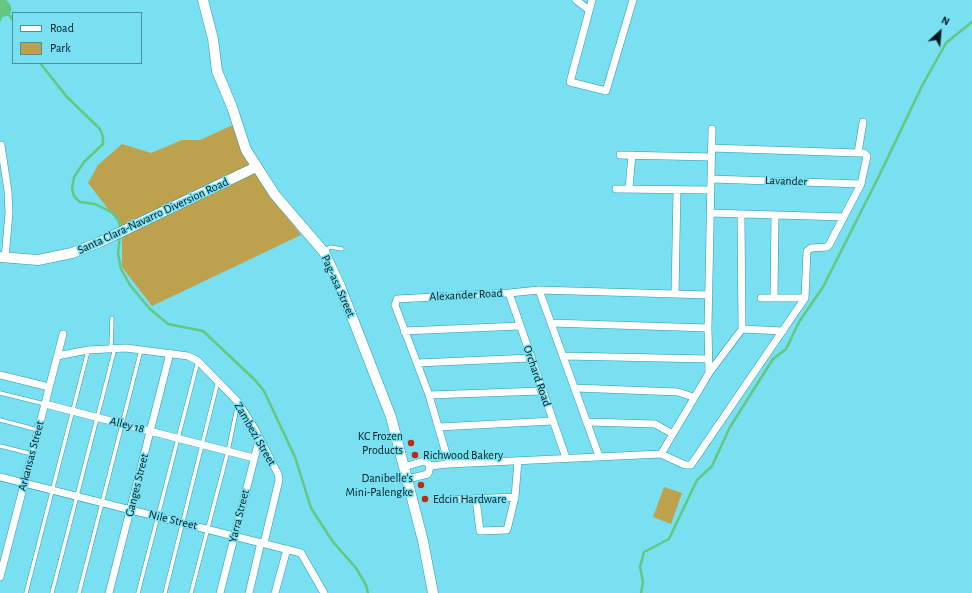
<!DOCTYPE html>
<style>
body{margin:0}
#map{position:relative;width:972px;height:593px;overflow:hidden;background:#79e0f2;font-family:"Alegreya Sans",sans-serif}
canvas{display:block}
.legend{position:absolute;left:12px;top:12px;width:130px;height:52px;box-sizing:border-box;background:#79e0f2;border:1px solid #49919e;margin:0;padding:5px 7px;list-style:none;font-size:12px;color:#001b21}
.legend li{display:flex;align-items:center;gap:8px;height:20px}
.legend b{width:20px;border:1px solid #49919e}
.north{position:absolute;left:920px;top:12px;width:40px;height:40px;-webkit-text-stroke:3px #79e0f2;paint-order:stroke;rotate:26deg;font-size:11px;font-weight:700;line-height:16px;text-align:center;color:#001b21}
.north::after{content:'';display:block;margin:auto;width:14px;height:18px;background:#001b21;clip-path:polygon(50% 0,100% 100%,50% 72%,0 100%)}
</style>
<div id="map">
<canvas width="972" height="593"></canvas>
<ul class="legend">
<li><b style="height:5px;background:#fff"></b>Road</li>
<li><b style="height:11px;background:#bea14c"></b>Park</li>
</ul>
<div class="north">N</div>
</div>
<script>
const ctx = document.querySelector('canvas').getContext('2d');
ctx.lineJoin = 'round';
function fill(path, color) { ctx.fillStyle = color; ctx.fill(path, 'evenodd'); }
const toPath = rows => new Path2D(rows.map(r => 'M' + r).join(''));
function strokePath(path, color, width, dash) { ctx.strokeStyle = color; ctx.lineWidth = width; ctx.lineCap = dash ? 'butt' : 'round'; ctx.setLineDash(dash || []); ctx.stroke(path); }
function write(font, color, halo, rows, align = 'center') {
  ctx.font = font + ' "Alegreya Sans",sans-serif'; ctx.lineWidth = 3; ctx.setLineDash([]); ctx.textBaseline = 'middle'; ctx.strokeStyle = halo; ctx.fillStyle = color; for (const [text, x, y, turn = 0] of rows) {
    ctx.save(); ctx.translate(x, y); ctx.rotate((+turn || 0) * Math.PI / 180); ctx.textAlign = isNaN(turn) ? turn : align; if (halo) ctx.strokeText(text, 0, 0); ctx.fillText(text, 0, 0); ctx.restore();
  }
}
const green = toPath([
 [233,125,268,192,301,235,152,306,122,267,122,227,88,183,98,165,122,144,151,153,182,140,200,140],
 [664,487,682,493,671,524,653,517]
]);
const stream = toPath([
 [0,20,4,9,13,20],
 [40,63,67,97,100,129,103,137,103,144,84,162,74,177,72,189,74,196,80,202,95,204,113,213,119,221,120,230],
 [120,235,118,254,121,269,130,285,149,308,168,324,203,331,255,380,264,391,295,457,311,508,333,542,356,568,366,585,368,593],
 [641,593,643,582,640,567,644,552,669,539,697,480,712,466,730,427,773,359,786,349,799,322,823,287,878,178,922,86,946,43,972,22]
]);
const river = toPath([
 [0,4,4,9]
]);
const lane = toPath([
 [325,251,330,247,342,249],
 [111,348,112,318],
 [0,393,45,404],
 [0,420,38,430],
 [0,446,32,454],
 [26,593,88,351],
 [52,593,115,348],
 [79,593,141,350],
 [138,593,198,361],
 [165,593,218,381],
 [191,593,228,451,238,403]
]);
const street = toPath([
 [576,0,589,10],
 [592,0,570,82,606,91,633,0],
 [1,145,8,191,9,213,5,258],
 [858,153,863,122],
 [620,155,711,157],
 [711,179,861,184],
 [629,188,632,155],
 [616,189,711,190],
 [710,213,844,217],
 [539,290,599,456],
 [509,293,566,458],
 [675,294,677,190],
 [761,298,805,298],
 [774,298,775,215],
 [551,323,708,328],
 [742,329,783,331],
 [404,331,520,326],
 [57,356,88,350,126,348,188,356,198,361,238,402,255,429,278,474,279,480,264,543],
 [564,356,708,359],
 [417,363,531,358],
 [709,373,708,328,712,129],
 [0,375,49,387],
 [575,388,678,392,693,397],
 [429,395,542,391],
 [45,404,254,458],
 [588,422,655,424,671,433],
 [439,427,553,421],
 [661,454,709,373,742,329,741,214],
 [449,464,429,395,395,305,397,299,509,293,539,290,709,295],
 [430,466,449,464,661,454,685,465,691,465,805,298,807,251,811,248,827,247,829,245,861,184,867,156,864,153,858,153,711,148],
 [404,467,424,461,428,463,430,467,428,474,408,479],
 [0,477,301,553,324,593],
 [476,499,480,531,507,530,515,497,518,461],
 [447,500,515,497],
 [0,577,63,334],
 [109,593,170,353],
 [220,593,259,440],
 [249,593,261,542],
 [275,593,287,549]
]);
const secondary = toPath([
 [203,0,213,39,217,71,232,107,246,150,275,195,324,252,340,286,391,417,423,541,433,593],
 [0,257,38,260,72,253,100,242,256,167]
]);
const markers = [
 [411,443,4,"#b82b19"],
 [415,455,4,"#b82b19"],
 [421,485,4,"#b82b19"],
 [425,499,4,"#b82b19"]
];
const streetNames = [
 ["Lavander",786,181,2],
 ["Santa Clara-Navarro Diversion Road",153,216,-25],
 ["Pag-asa Street",338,286,66],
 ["Alexander Road",466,295,-3],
 ["Orchard Road",537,376,71],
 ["Alley 18",127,425,14],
 ["Zambezi Street",255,434,60],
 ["Arkansas Street",31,456,-75],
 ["Ganges Street",137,485,-76],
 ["Yarra Street",239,516,-76],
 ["Nile Street",173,520,14]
];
const poiNames = [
 ["KC Frozen",403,436],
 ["Products",403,450],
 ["Richwood Bakery",423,455,"left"],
 ["Danibelle's",413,478],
 ["Mini-Palengke",413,492],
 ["Edcin Hardware",433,499,"left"]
];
fill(green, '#bea14c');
strokePath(stream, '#63c87f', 2.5);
strokePath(river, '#63c87f', 15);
strokePath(lane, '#2898aa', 4.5);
strokePath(street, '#2898aa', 8);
strokePath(secondary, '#2898aa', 11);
strokePath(lane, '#fff', 3.5);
strokePath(street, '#fff', 7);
strokePath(secondary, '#fff', 10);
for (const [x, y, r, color] of markers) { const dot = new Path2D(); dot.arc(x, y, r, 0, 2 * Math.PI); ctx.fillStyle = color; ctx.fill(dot); strokePath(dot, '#79e0f2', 1.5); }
write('12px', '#001b21', '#79e0f2', streetNames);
write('12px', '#001b21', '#79e0f2', poiNames, 'right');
</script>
